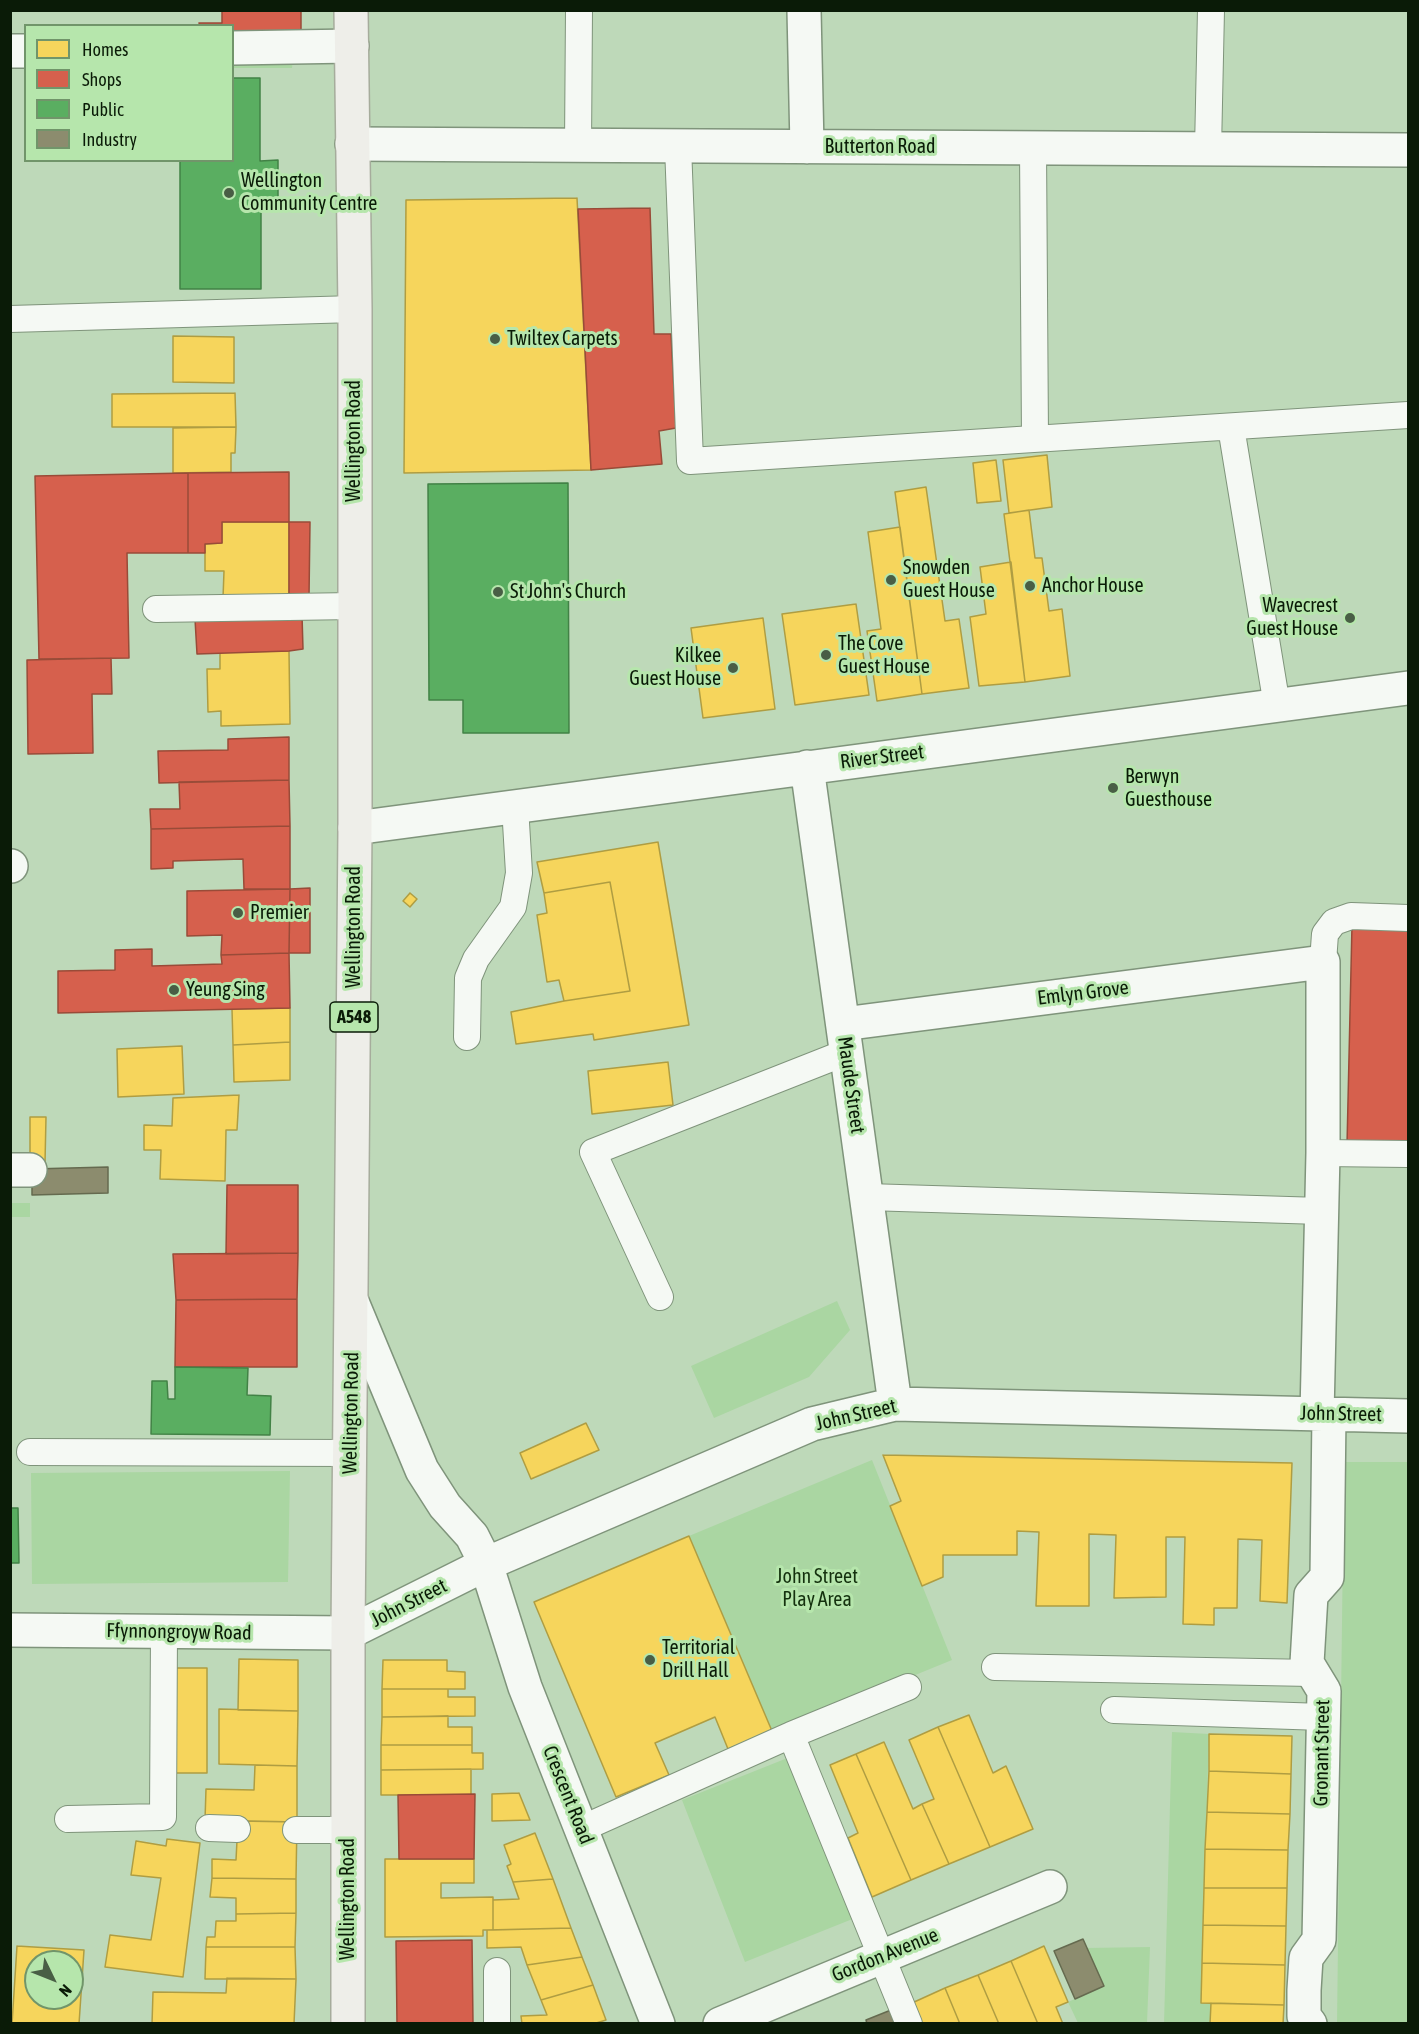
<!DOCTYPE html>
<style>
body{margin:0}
#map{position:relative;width:1419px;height:2034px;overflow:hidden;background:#bed9b9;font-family:"Asap Condensed",sans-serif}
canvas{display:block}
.frame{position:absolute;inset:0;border:12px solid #0a1b07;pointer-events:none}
.legend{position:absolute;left:24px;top:24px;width:210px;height:138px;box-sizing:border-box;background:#b6e6ac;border:2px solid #71956a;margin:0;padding:8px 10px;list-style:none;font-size:18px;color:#0a1b07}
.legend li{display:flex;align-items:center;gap:12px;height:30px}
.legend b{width:30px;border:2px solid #71956a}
.north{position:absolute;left:24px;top:1950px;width:60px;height:60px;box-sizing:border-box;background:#b6e6ac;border:2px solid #71956a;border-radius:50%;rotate:133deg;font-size:16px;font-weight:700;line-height:24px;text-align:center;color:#0a1b07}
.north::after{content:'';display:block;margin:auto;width:21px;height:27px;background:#495e45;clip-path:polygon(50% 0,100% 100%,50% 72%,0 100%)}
</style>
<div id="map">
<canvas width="1419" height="2034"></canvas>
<div class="frame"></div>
<ul class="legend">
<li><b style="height:16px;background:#f6d55c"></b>Homes</li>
<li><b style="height:16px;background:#d6604d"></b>Shops</li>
<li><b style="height:16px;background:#5aae61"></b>Public</li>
<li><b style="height:16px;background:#8c8c6e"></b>Industry</li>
</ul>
<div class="north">N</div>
</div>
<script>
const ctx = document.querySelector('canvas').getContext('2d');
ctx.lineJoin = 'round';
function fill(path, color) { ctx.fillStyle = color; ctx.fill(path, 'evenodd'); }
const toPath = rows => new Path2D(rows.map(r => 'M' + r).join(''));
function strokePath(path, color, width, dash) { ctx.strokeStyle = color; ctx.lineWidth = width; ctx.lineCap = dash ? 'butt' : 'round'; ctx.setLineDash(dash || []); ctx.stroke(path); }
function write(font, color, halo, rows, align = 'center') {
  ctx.font = font + ' "Asap Condensed",sans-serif'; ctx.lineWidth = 6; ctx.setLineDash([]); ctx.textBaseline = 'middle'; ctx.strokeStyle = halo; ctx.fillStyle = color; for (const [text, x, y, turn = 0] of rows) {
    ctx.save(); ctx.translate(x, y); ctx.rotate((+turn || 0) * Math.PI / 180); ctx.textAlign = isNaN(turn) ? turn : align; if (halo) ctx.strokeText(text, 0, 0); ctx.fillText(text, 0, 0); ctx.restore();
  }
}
const green = toPath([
 [233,58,293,58,292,68,233,68],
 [30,1203,30,1217,11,1217,11,1203],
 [837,1301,850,1330,809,1377,714,1418,691,1366],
 [872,1460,952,1660,876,1691,772,1731,689,1536],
 [1344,1462,1408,1462,1408,2023,1337,2024],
 [290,1471,288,1582,32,1584,31,1473],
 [1172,1732,1209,1734,1201,2003,1211,2003,1210,2023,1164,2024],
 [790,1757,855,1918,745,1962,682,1800],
 [1150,1947,1147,2023,1078,2023,1068,2002,1104,1986,1087,1948]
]);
const homes = toPath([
 [577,198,591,470,404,473,406,200,577,198],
 [173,336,234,337,234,383,173,382,173,336],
 [235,393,236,427,112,427,112,394,235,393],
 [236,427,235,453,231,453,231,472,173,473,173,428,236,427],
 [1047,455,1052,507,1009,513,1003,460,1047,455],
 [996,460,1001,501,977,503,973,463,996,460],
 [926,487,945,621,959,619,969,688,922,694,895,492,926,487],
 [1029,510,1035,558,1042,558,1049,611,1062,609,1070,676,1025,682,1004,514,1029,510],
 [222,522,289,522,289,597,223,598,224,571,205,571,205,544,222,543,222,522],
 [900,527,922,694,877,701,867,631,881,629,868,532,900,527],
 [1011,562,1025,682,979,686,970,617,986,614,980,567,1011,562],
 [856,604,869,695,795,705,782,614,856,604],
 [763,618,775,709,703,718,691,628,763,618],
 [289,651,290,724,221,726,221,711,208,712,207,669,220,669,220,652,289,651],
 [658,842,689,1025,594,1040,593,1034,516,1044,511,1012,564,1001,630,991,610,882,544,893,537,862,658,842],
 [610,882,630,991,564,1001,559,980,547,982,537,915,547,913,544,893,610,882],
 [410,893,417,899,410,907,403,901,410,893],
 [290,1008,290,1042,233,1045,232,1009,290,1008],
 [290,1042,290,1080,234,1082,233,1045,290,1042],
 [182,1046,184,1094,118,1097,117,1049,182,1046],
 [668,1062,673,1105,592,1114,588,1071,668,1062],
 [239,1095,237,1130,226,1130,225,1181,160,1179,161,1150,144,1150,144,1125,172,1126,173,1098,239,1095],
 [30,1117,46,1117,45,1163,30,1164,30,1117],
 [586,1423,599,1450,531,1479,520,1453,586,1423],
 [883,1455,1292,1463,1287,1603,1260,1601,1262,1540,1238,1539,1237,1608,1214,1608,1214,1625,1183,1624,1185,1537,1166,1537,1166,1597,1114,1598,1116,1535,1089,1534,1089,1606,1036,1606,1039,1532,1017,1531,1017,1555,943,1555,943,1577,922,1586,890,1506,901,1501,883,1455],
 [689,1536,772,1731,728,1749,715,1717,655,1743,669,1775,616,1797,534,1602,689,1536],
 [239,1659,298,1660,298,1711,238,1710,239,1659],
 [383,1660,447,1660,447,1671,465,1672,465,1689,382,1689,383,1660],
 [175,1668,207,1668,207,1773,176,1773,175,1668],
 [382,1689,448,1689,448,1697,475,1697,475,1716,382,1717,382,1689],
 [219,1709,298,1711,297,1766,219,1764,219,1709],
 [969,1715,993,1773,1006,1766,1033,1829,990,1847,938,1727,969,1715],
 [448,1716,448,1727,472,1727,472,1745,381,1745,382,1717,448,1716],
 [938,1727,990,1847,949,1864,922,1804,934,1799,909,1740,938,1727],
 [1209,1734,1292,1736,1291,1774,1209,1771,1209,1734],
 [884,1742,913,1809,922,1804,949,1864,911,1880,856,1754,884,1742],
 [381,1745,472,1745,472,1753,483,1753,483,1769,381,1770,381,1745],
 [856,1754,911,1880,872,1897,848,1838,858,1833,830,1765,856,1754],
 [255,1765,297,1766,297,1822,205,1820,206,1789,254,1790,255,1765],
 [471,1769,471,1795,381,1795,381,1770,471,1769],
 [1209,1771,1291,1774,1290,1814,1207,1812,1209,1771],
 [519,1793,530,1820,492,1821,492,1794,519,1793],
 [1207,1812,1290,1814,1288,1850,1205,1849,1207,1812],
 [238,1821,297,1822,296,1879,212,1878,212,1859,236,1860,238,1821],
 [535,1833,553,1879,513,1882,507,1866,511,1864,504,1845,535,1833],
 [167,1839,200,1843,183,1977,105,1967,110,1935,151,1940,161,1878,131,1875,136,1841,166,1846,167,1839],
 [1205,1849,1288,1850,1287,1888,1204,1888,1205,1849],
 [385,1859,474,1859,474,1883,441,1883,441,1898,493,1897,493,1930,483,1930,483,1936,385,1937,385,1859],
 [212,1878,296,1879,296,1913,236,1914,236,1898,210,1897,212,1878],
 [553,1879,571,1928,493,1930,493,1900,519,1899,513,1882,553,1879],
 [1204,1888,1287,1888,1286,1926,1203,1925,1204,1888],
 [296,1913,295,1947,206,1947,207,1937,215,1937,216,1921,236,1921,236,1914,296,1913],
 [1203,1925,1286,1926,1285,1965,1202,1963,1203,1925],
 [571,1928,582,1957,527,1965,521,1947,487,1948,487,1930,571,1928],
 [17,1946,84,1950,79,2024,12,2024,17,1946],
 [36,1962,72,1962,72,1998,36,1998,36,1962],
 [1044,1946,1068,2002,1056,2007,1063,2024,1038,2024,1011,1961,1044,1946],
 [206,1947,295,1947,296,1979,205,1979,206,1947],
 [582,1957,593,1985,541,2000,527,1965,582,1957],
 [1011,1961,1038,2024,999,2024,978,1975,1011,1961],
 [1202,1963,1285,1965,1284,2005,1201,2003,1202,1963],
 [978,1975,999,2024,960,2024,945,1988,978,1975],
 [227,1978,296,1979,294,2024,152,2024,153,1992,226,1993,227,1978],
 [593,1985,606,2020,593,2024,522,2024,521,2016,547,2015,541,2000,593,1985],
 [945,1988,960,2024,920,2024,912,2003,945,1988],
 [1211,2003,1284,2005,1283,2024,1210,2024,1211,2003]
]);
const shops = toPath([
 [222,10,301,10,301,36,232,37,232,26,200,26,199,23,222,23,222,10],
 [650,208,654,334,671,334,676,428,659,431,662,464,591,470,578,209,650,208],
 [289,472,289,522,222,522,222,543,205,544,205,553,188,553,188,473,289,472],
 [188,473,188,553,127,553,129,658,39,659,35,476,188,473],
 [289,522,310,522,309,597,289,597,289,522],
 [302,615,303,649,289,651,197,654,195,619,302,615],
 [111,658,112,694,92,694,93,753,28,754,27,660,111,658],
 [289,737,289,780,159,783,158,751,228,750,228,739,289,737],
 [289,780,290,826,151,829,150,809,180,809,179,782,289,780],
 [290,826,290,889,244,889,243,859,173,861,173,868,151,869,151,829,290,826],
 [310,888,310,953,289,953,290,889,310,888],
 [290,889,289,953,221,955,222,935,187,936,187,891,290,889],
 [1352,925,1408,926,1408,1147,1347,1145,1352,925],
 [152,949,152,966,222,964,221,955,289,953,290,1008,58,1013,58,971,115,970,115,950,152,949],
 [227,1185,298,1185,298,1253,226,1254,227,1185],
 [298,1253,297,1299,176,1300,173,1254,298,1253],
 [297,1299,297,1367,175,1367,176,1300,297,1299],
 [475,1794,474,1859,399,1859,398,1795,475,1794],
 [472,1940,473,2024,397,2024,396,1941,472,1940]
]);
const public = toPath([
 [232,78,260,78,260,161,278,160,278,209,261,209,261,289,180,289,180,160,232,160,232,78],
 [568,483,569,733,463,733,463,700,429,700,428,484,568,483],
 [175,1367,248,1368,247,1395,271,1396,270,1435,151,1434,152,1381,167,1381,168,1399,175,1399,175,1367],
 [10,1508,18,1508,19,1563,10,1563,10,1508]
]);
const industry = toPath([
 [108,1167,108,1193,32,1195,32,1169,108,1167],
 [1083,1939,1104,1986,1075,1999,1054,1951,1083,1939],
 [891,2010,896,2024,867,2024,866,2020,891,2010]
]);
const lane = toPath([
 [578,146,579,10],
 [678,146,690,461,1408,415],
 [1033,148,1035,438],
 [1208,149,1211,10],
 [10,319,355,309],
 [1231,427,1277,706],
 [156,609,354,606],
 [1323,962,1325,934,1334,922,1351,916,1408,918],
 [467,1037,468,978,476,959,513,907,519,873,515,806],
 [1323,1153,1408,1154],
 [867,1197,1321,1211],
 [660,1297,593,1152,847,1052],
 [30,1452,350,1453],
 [995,1667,1312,1673],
 [1114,1710,1323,1717],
 [791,1735,909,2024],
 [68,1819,163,1817,164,1632],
 [209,1828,237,1829],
 [581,1829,791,1735,908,1687],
 [296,1830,348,1830],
 [497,1971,497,2024]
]);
const street = toPath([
 [804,10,807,147],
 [232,48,352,46],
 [10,51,26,51],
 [352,144,1408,150],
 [807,767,895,1404],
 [355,828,1408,688],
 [10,866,11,866],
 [843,1024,1323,962,1323,1153,1317,1414],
 [10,1170,30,1170],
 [352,1302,422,1470,445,1506,472,1536,486,1564,525,1687,658,2024],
 [10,1630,348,1633,486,1564,812,1424,895,1404,1408,1416],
 [720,2024,1050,1887],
 [1310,2024,1304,2016,1304,1990,1306,1958,1319,1940,1324,1691,1307,1663,1311,1595,1327,1577,1329,1414]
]);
const primary = toPath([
 [348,2024,348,1633,355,828,355,309,351,10]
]);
const markers = [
 [229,193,6,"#495e45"],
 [495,339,6,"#495e45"],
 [891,580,6,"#495e45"],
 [1030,586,6,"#495e45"],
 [498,592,6,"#495e45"],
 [1350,618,6,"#495e45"],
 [826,655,6,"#495e45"],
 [733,668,6,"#495e45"],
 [1113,788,6,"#495e45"],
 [238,913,6,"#495e45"],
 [174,990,6,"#495e45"],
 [650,1660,6,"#495e45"]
];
const shields = [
 [354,1017,48]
];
const shieldNames = [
 ["A548",354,1017]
];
const streetNames = [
 ["Butterton Road",880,147],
 ["Wellington Road",354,441,-90],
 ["River Street",882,757,-7],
 ["Wellington Road",354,927,-90],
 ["Emlyn Grove",1083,993,-7],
 ["Maude Street",851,1085,82],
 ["Wellington Road",351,1413,-89],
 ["John Street",1341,1414,1],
 ["John Street",856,1415,-13],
 ["John Street",409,1603,-27],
 ["Ffynnongroyw Road",179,1632,1],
 ["Gronant Street",1322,1753,-89],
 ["Crescent Road",568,1795,68],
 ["Wellington Road",348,1899,-90],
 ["Gordon Avenue",885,1955,-22]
];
const poiNames = [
 ["Wellington",241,181],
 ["Community Centre",241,204],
 ["Twiltex Carpets",507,339],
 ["Snowden",903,568],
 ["Guest House",903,591],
 ["Anchor House",1042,586],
 ["St John's Church",510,592],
 ["Wavecrest",1338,606,"right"],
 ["Guest House",1338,629,"right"],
 ["The Cove",838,644],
 ["Guest House",838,667],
 ["Kilkee",721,656,"right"],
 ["Guest House",721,679,"right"],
 ["Berwyn",1125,777],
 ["Guesthouse",1125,800],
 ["Premier",250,913],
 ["Yeung Sing",186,990],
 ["Territorial",662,1648],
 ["Drill Hall",662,1671]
];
const parkNames = [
 ["John Street",817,1577],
 ["Play Area",817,1600]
];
fill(green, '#aad6a2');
fill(homes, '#f6d55c');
strokePath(homes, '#af9d42', 1.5);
fill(shops, '#d6604d');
strokePath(shops, '#994b38', 1.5);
fill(public, '#5aae61');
strokePath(public, '#428246', 1.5);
fill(industry, '#8c8c6e');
strokePath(industry, '#656a4f', 1.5);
strokePath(lane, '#7f947b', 28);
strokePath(street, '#7f947b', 36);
strokePath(primary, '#a6ac9c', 36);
strokePath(lane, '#f5f9f4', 26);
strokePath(street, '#f5f9f4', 33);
strokePath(primary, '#eeeee9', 33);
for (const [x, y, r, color] of markers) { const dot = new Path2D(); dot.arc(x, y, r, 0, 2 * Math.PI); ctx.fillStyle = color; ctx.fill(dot); strokePath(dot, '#b6e6ac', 2); }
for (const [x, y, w] of shields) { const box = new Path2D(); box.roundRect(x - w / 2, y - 15, w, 30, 4.5); ctx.fillStyle = '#b6e6ac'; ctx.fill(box); strokePath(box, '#0a1b07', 1.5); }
write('bold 18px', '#0a1b07', null, shieldNames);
write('20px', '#0a1b07', '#b6e6ac', streetNames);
write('20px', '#0a1b07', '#b6e6ac', poiNames, 'left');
write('20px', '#14310e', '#b6e6ac', parkNames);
</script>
